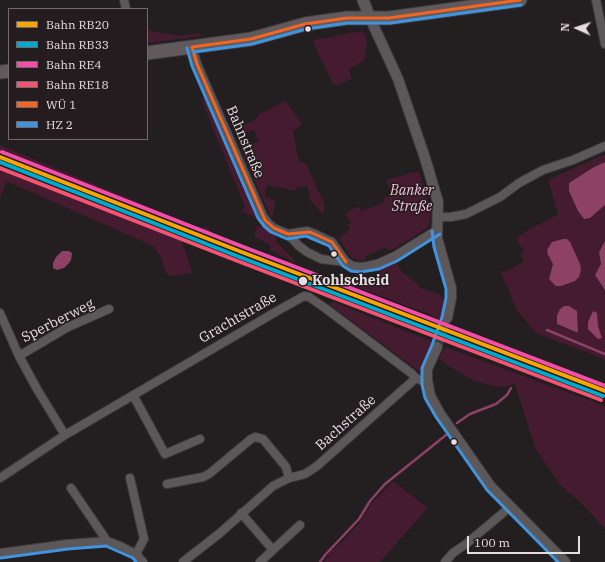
<!DOCTYPE html>
<meta charset="utf-8">
<style>
body{margin:0}
#map{position:relative;width:605px;height:562px;overflow:hidden;background:#231e20;font-family:"IBM Plex Serif",serif}
canvas{display:block}
.legend{position:absolute;left:8px;top:8px;width:140px;height:132px;box-sizing:border-box;background:#251c20;border:1px solid #716a6d;margin:0;padding:5px 7px;list-style:none;font-size:12px;color:#e4dee0}
.legend li{display:flex;align-items:center;gap:8px;height:20px}
.legend b{width:20px;border:1px solid #716a6d}
.north{position:absolute;left:557px;top:8px;width:40px;height:40px;-webkit-text-stroke:3px #251c20;paint-order:stroke;rotate:273deg;font-size:11px;font-weight:700;line-height:16px;text-align:center;color:#e4dee0}
.north::after{content:'';display:block;margin:auto;width:14px;height:18px;background:#e4dee0;clip-path:polygon(50% 0,100% 100%,50% 72%,0 100%)}
.scale{position:absolute;left:467px;top:536px;width:113px;height:18px;box-sizing:border-box;border:2px solid #e4dee0;border-top:0;padding-left:5px;font-size:12px;line-height:14px;white-space:nowrap;color:#e4dee0;-webkit-text-stroke:3px #251c20;paint-order:stroke}
</style>
<div id="map">
<canvas width="605" height="562"></canvas>
<ul class="legend">
<li><b style="height:5px;background:#f7a600"></b>Bahn RB20</li>
<li><b style="height:5px;background:#00a9ce"></b>Bahn RB33</li>
<li><b style="height:5px;background:#f54da8"></b>Bahn RE4</li>
<li><b style="height:5px;background:#f65372"></b>Bahn RE18</li>
<li><b style="height:5px;background:#f26522"></b>WÜ 1</li>
<li><b style="height:5px;background:#4094de"></b>HZ 2</li>
</ul>
<div class="north">N</div>
<div class="scale">100 m</div>
</div>
<script>
const ctx = document.querySelector('canvas').getContext('2d');
ctx.lineJoin = 'round';
function fill(path, color) { ctx.fillStyle = color; ctx.fill(path, 'evenodd'); }
const toPath = rows => new Path2D(rows.map(r => 'M' + r).join(''));
function strokePath(path, color, width, dash) { ctx.strokeStyle = color; ctx.lineWidth = width; ctx.lineCap = dash ? 'butt' : 'round'; ctx.setLineDash(dash || []); ctx.stroke(path); }
function write(font, color, halo, rows, align = 'center') {
  ctx.font = font + ' "IBM Plex Serif",serif'; ctx.lineWidth = 3; ctx.setLineDash([]); ctx.textBaseline = 'middle'; ctx.strokeStyle = halo; ctx.fillStyle = color; for (const [text, x, y, turn = 0] of rows) {
    ctx.save(); ctx.translate(x, y); ctx.rotate((+turn || 0) * Math.PI / 180); ctx.textAlign = isNaN(turn) ? turn : align; if (halo) ctx.strokeText(text, 0, 0); ctx.fillText(text, 0, 0); ctx.restore();
  }
}
const green = toPath([
 [147,27,151,31,180,36,200,33,201,36,147,43],
 [362,31,367,37,365,59,349,70,352,79,334,86,317,51,313,40],
 [203,98,215,114,254,208,256,218,241,211,245,207,201,99],
 [286,101,302,124,293,131,299,161,306,163,318,191,323,199,325,209,322,214,309,198,310,194,307,186,298,187,295,191,267,185,265,197,275,200,274,211,271,218,241,149,259,141,254,130,243,133,241,126,255,120,259,114],
 [0,145,202,229,208,227,212,235,110,197,0,153],
 [605,154,605,162,594,167,570,183,596,213,605,205,605,241,599,251,601,264,601,286,605,290,605,360,592,354,537,334,518,312,500,271,506,272,524,261,520,254,524,251,516,239,529,229,558,215,548,180],
 [563,239,567,239,575,281,561,286,550,275,554,264,548,255,552,242],
 [578,316,578,331,576,332,557,324],
 [0,168,180,237,193,273,168,276,160,256,153,246,6,181,0,199],
 [419,171,431,214,428,227,412,238,391,250,385,248,366,256,365,260,361,261,354,259,349,255,339,238,350,229,347,225,351,222,345,214,359,206,361,211,384,203,383,198,392,194,386,180],
 [256,226,266,227,276,236,277,243,295,260,295,262,292,261,270,250,271,246,254,236],
 [395,260,402,272,417,283,420,288,437,293,447,301,442,321,427,313,359,288,364,281,380,274,380,267],
 [334,302,433,342,422,368,419,371,329,304],
 [445,347,605,406,605,529,582,504,560,485,535,448,516,387,514,384,504,387,490,385,475,381,461,374,439,359],
 [393,481,428,508,380,562,324,562,331,550,339,545,361,521,371,504]
]);
const water = toPath([
 [605,162,605,205,590,218,584,219,578,211,569,191,569,183,594,167],
 [563,239,567,239,570,242,580,264,581,270,579,277,575,281,561,286,556,286,549,279,553,264,548,255,547,250,552,242],
 [605,241,605,290,595,275,601,264,599,252],
 [62,251,69,251,72,253,71,260,69,263,64,268,57,270,53,268,53,263,56,257],
 [564,306,569,306,577,311,578,332,576,332,557,324,557,315,560,309],
 [593,311,597,313,598,326,602,338,598,339,588,329,588,322]
]);
const stream = toPath([
 [547,330,605,354],
 [457,423,470,414,496,404,507,395,511,388],
 [320,562,325,555,359,519,370,501,385,484,446,435]
]);
const tertiaryTunnel = toPath([
 [437,347,447,318]
]);
const minor = toPath([
 [124,0,126,9],
 [596,0,605,44],
 [192,47,197,64,263,216,268,223,274,228,288,234,307,231,315,234,332,242,346,262,353,266,361,267,368,266,377,264,395,256,437,230],
 [439,217,451,217,466,214,500,197,519,183,543,170,573,160,605,146],
 [288,234,299,246,307,252,321,259,346,262],
 [0,313,19,356,37,389,65,435],
 [19,356,68,327,109,309],
 [133,395,165,454,200,439],
 [0,478,65,435,279,310,304,296,309,297,325,308,411,373,416,378,420,380,427,380],
 [130,478,144,539,136,554],
 [167,484,203,477,209,474,251,439,255,437,263,439,286,467,289,478],
 [71,488,107,541],
 [241,513,273,550],
 [0,553,67,544,107,541,120,546,136,554,143,562],
 [183,562,220,533,273,486,289,478,305,474,317,466,416,378],
 [260,562,300,525],
 [445,562,453,553,466,544,510,507]
]);
const tertiary = toPath([
 [370,18,398,79,425,158,438,202,437,238,451,288,451,298,447,318],
 [437,347,427,369,427,380,430,396,440,414,491,487,565,562]
]);
const secondary = toPath([
 [363,0,370,18]
]);
const primary = toPath([
 [147,53,251,39,305,24,347,18,389,18,520,0],
 [0,72,9,71]
]);
const bus1 = toPath([
 [192,47,251,39,305,24,347,18,389,18,520,0],
 [192,47,197,64,265,220,274,228,288,234,310,232,332,242,346,262]
]);
const bus2 = toPath([
 [187,48,192,66,258,218,264,226,271,232,287,239,306,236,313,239,329,246,343,266,351,271,361,272,379,269,397,261,440,234],
 [193,52,252,44,306,29,347,23,390,23,521,5],
 [432,231,434,247,446,289,446,298,442,317,432,345,422,368,422,385,425,398,436,417,487,490,558,562],
 [1,558,68,549,106,546,133,558,136,562]
]);
const rail1 = toPath([
 [0,157,239,251,605,391]
]);
const rail2 = toPath([
 [0,162,237,256,603,396]
]);
const rail3 = toPath([
 [2,152,241,246,605,386]
]);
const rail4 = toPath([
 [0,168,235,260,601,400]
]);
const markers = [
 [308,29,3.5,"#e4dee0"],
 [334,254,3.5,"#e4dee0"],
 [303,281,5,"#e4dee0"],
 [454,442,3.5,"#e4dee0"]
];
const streetNames = [
 ["Bahnstraße",245,142,67],
 ["Grachtstraße",238,318,-30],
 ["Sperberweg",58,321,-27],
 ["Bachstraße",346,423,-42]
];
const parkNames = [
 ["Banker",412,191],
 ["Straße",412,207]
];
const stopNames = [
 ["Kohlscheid",312,281]
];
fill(green, '#441b2f');
fill(water, '#8d4165');
strokePath(stream, '#8d4165', 2.5);
strokePath(tertiaryTunnel, '#403b3d', 10, [10, 5]);
strokePath(minor, '#3f3b3d', 10);
strokePath(tertiary, '#3f3b3d', 12);
strokePath(secondary, '#3f3b3d', 13);
strokePath(primary, '#3f3b3d', 15);
strokePath(minor, '#5c585a', 8);
strokePath(tertiary, '#5c585a', 10);
strokePath(secondary, '#5c585a', 11);
strokePath(primary, '#605a5c', 13);
strokePath(bus1, '#f26522', 3);
strokePath(bus2, '#4094de', 3);
strokePath(rail1, '#f7a600', 4);
strokePath(rail2, '#00a9ce', 4);
strokePath(rail3, '#f54da8', 4);
strokePath(rail4, '#f65372', 4);
for (const [x, y, r, color] of markers) { const dot = new Path2D(); dot.arc(x, y, r, 0, 2 * Math.PI); ctx.fillStyle = color; ctx.fill(dot); strokePath(dot, '#251c20', 1.5); }
write('14px', '#e4dee0', '#251c20', streetNames);
write('italic 14px', '#f1c2d5', '#251c20', parkNames);
write('bold 14px', '#e4dee0', '#251c20', stopNames, 'left');
</script>
